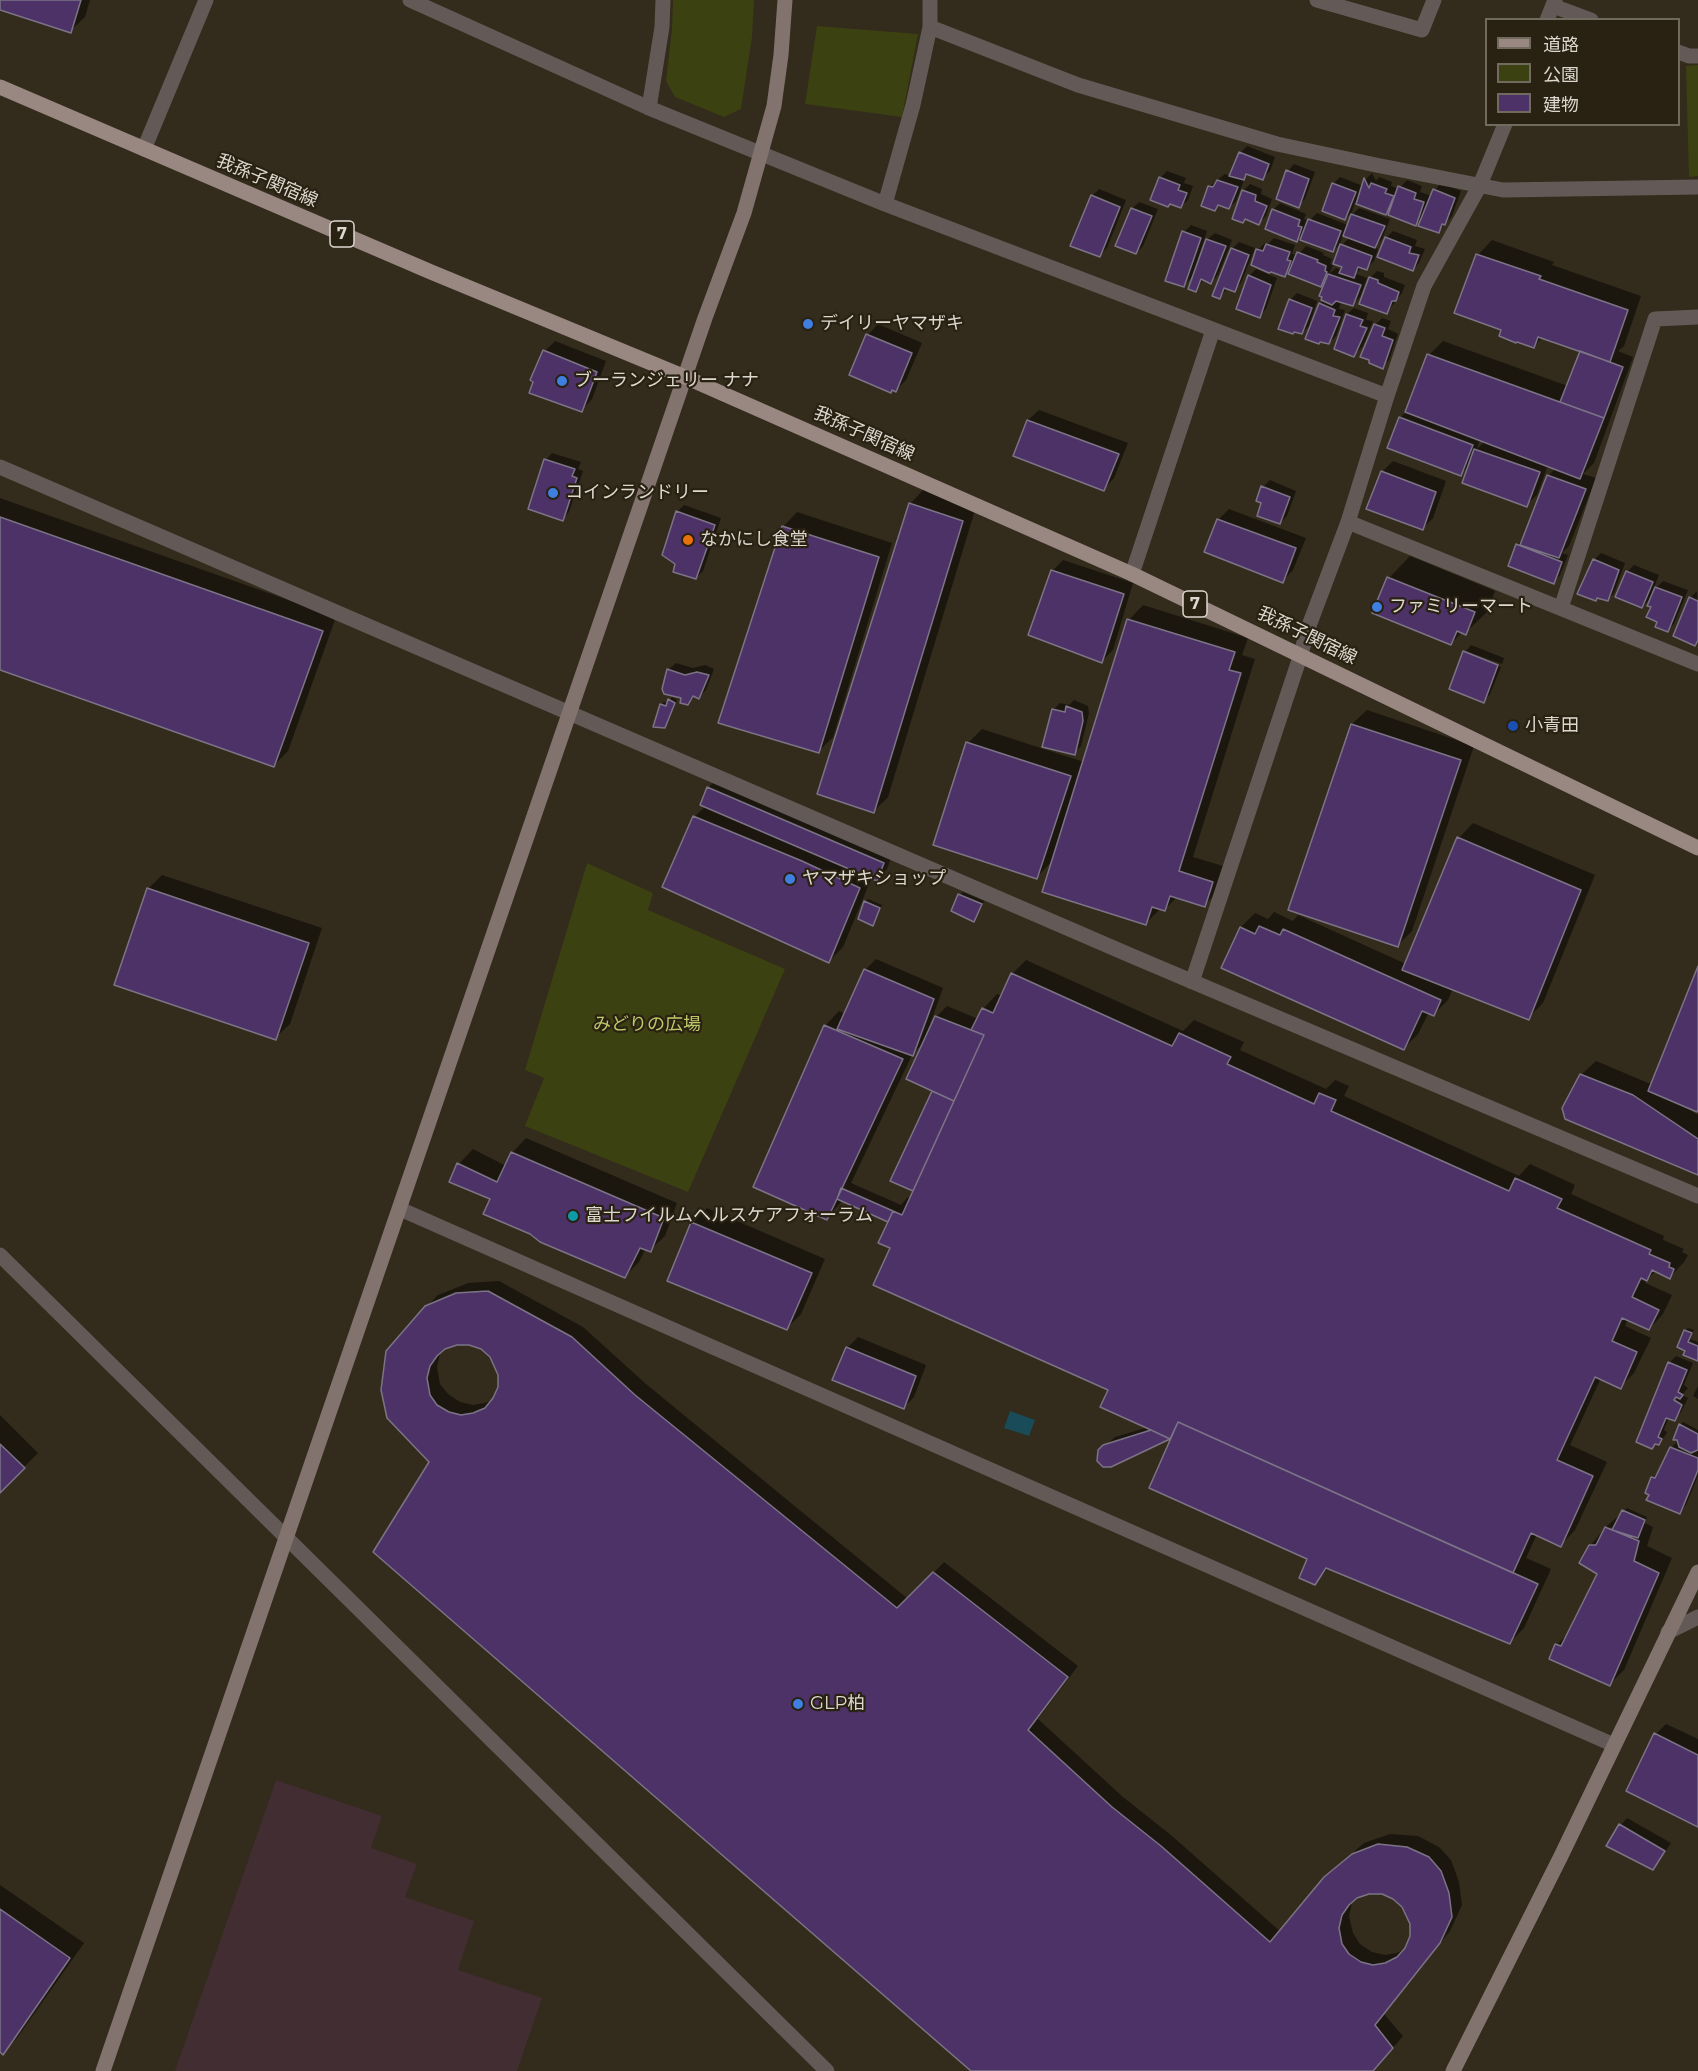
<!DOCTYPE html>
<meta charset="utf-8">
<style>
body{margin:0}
#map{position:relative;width:1698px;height:2071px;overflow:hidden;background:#332b1b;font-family:Montserrat,"Noto Sans JP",sans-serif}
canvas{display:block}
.legend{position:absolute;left:1485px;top:18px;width:195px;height:108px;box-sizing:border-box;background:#292112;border:2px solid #716a5e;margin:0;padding:8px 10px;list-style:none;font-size:18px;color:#ddd8cf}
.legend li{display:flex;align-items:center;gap:12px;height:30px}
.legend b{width:30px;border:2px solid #716a5e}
</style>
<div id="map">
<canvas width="1698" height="2071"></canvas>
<ul class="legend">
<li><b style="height:8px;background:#998781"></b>道路</li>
<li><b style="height:16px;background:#3c4112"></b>公園</li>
<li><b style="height:16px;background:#4d3268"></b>建物</li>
</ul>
</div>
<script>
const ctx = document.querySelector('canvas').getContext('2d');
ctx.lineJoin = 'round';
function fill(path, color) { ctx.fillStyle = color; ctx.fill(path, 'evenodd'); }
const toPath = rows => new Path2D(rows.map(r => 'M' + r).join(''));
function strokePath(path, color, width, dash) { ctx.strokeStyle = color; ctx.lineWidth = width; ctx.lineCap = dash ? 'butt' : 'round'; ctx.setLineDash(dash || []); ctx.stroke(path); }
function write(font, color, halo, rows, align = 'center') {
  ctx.font = font + ' Montserrat,"Noto Sans JP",sans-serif'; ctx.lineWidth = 4.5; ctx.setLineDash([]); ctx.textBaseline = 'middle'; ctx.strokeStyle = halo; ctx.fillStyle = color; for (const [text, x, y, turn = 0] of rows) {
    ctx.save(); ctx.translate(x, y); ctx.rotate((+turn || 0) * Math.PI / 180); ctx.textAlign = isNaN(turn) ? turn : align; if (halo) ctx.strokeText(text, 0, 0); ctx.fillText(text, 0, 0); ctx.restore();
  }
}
const industrial = toPath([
 [276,1780,382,1816,371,1848,417,1864,405,1897,474,1921,458,1970,542,1998,517,2071,175,2071]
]);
const green = toPath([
 [673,0,754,0,752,37,741,109,724,117,675,97,666,81,672,29],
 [817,26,918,34,902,117,805,104],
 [1698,65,1698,176,1689,177,1686,66],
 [587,863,653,893,648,910,785,969,688,1192,525,1126,544,1078,525,1070]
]);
const water = toPath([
 [1010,1411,1035,1420,1029,1436,1004,1428]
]);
const shadow = toPath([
 [0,0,90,0,85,17,70,31,0,8],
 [1247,146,1275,157,1270,171,1263,178,1249,173,1242,180,1244,180,1236,201,1229,208,1220,204,1215,209,1209,187,1225,174,1231,176,1240,153],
 [1294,164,1315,172,1305,199,1298,206,1288,171],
 [1167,171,1186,178,1184,183,1193,186,1188,200,1181,206,1160,178],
 [1372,173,1376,181,1379,177,1392,182,1391,186,1399,189,1407,180,1422,186,1420,192,1432,196,1435,190,1441,183,1461,191,1452,216,1438,231,1423,217,1415,225,1393,206,1386,213,1355,202,1352,212,1345,219,1333,184,1340,177,1363,186,1366,179],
 [1250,184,1262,189,1261,194,1272,199,1266,216,1259,223,1243,191],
 [1099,189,1126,200,1107,248,1100,255,1092,196],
 [1139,202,1158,209,1143,246,1136,253,1132,209],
 [1280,203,1306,214,1304,219,1309,221,1317,213,1348,225,1352,215,1359,208,1390,219,1382,239,1374,247,1378,249,1374,261,1367,268,1362,267,1356,274,1367,278,1360,297,1353,304,1341,301,1339,309,1345,310,1336,336,1329,343,1320,304,1324,300,1328,278,1321,285,1293,266,1284,275,1258,250,1265,243,1268,244,1274,238,1295,245,1292,254,1298,255,1306,246,1324,253,1323,255,1332,259,1330,264,1333,265,1329,274,1336,268,1342,270,1342,245,1350,237,1343,234,1340,244,1333,251,1305,232,1296,241,1273,210],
 [1191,225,1207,231,1198,258,1200,259,1208,239,1215,233,1232,240,1218,275,1211,282,1204,279,1196,290,1195,274,1183,286,1184,232],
 [1393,231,1417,240,1415,246,1425,249,1419,263,1413,270,1386,238],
 [1492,240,1554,262,1552,265,1641,296,1624,346,1618,351,1633,357,1594,463,1583,474,1596,478,1569,546,1562,553,1568,555,1560,575,1554,582,1517,545,1525,537,1548,476,1556,468,1548,465,1537,495,1526,505,1470,465,1460,474,1400,418,1407,411,1429,355,1443,341,1568,386,1583,347,1543,337,1534,346,1503,329,1478,255],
 [1480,439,1485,441,1477,449],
 [1239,242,1255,248,1241,283,1234,290,1228,288,1220,297,1232,249],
 [1256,269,1277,278,1266,309,1259,316,1249,276],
 [1377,271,1384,273,1384,277,1405,285,1402,293,1387,312,1370,278],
 [1297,293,1317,301,1309,326,1302,333,1290,300],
 [1354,308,1368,313,1366,320,1373,321,1363,346,1355,354,1347,314],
 [1382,318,1391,321,1388,329,1398,334,1389,360,1382,367,1375,325],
 [878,324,922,343,906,380,896,390,868,335],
 [555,341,606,361,592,399,582,410,545,351],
 [1039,410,1128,443,1114,478,1104,489,1028,420],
 [552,453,581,462,578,469,583,471,569,512,563,519,546,460],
 [1393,461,1446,481,1433,518,1423,528,1382,472],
 [1270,480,1296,491,1287,516,1280,523,1263,502,1263,487],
 [924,489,976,507,888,797,874,811,910,504],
 [0,498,336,617,288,751,274,765,0,668],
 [684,505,721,518,703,571,696,578,664,555,677,512],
 [1229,509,1306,538,1293,570,1283,581,1218,520],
 [797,512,892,543,833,737,819,751,783,527],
 [1601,553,1625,563,1614,593,1607,600,1599,596,1596,600,1594,560],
 [1410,556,1495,591,1487,612,1465,633,1462,632,1451,644,1374,613,1389,578],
 [1063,560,1133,583,1113,650,1102,661,1052,571],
 [1634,565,1659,575,1652,592,1663,581,1688,590,1674,624,1667,631,1660,621,1653,606,1654,595,1642,607,1627,572],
 [1697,591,1698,641,1695,644,1690,598],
 [1143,605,1248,638,1242,655,1255,659,1193,857,1226,867,1219,891,1204,905,1177,897,1165,909,1161,908,1146,923,1053,860,1037,877,968,743,982,729,1084,762,1129,620],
 [1471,645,1504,658,1502,664,1466,651],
 [1466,651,1466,654,1501,667,1490,694,1484,701,1464,652],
 [676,663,693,668,705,665,714,669,706,690,699,697,695,695,688,704,682,697,664,689,669,669],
 [672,697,677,700,668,723,665,726,661,705,664,702,668,703],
 [1074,700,1088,706,1089,713,1081,746,1074,753,1053,710,1060,703,1069,705],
 [1367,710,1474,746,1412,931,1398,945,1290,909,1352,724],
 [719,777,893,852,887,869,876,879,872,877,843,947,829,961,664,886,695,816,706,806,708,788],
 [1473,823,1595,875,1543,1003,1528,1018,1453,988,1448,1000,1434,1014,1429,1012,1418,1034,1404,1048,1223,967,1241,927,1255,913,1268,919,1274,912,1293,921,1298,915,1406,964,1459,838],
 [162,875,322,928,290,1024,275,1038,148,889],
 [963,892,984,901,974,920,960,895],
 [868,899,882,905,872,924,865,902],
 [876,959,943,988,930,1024,932,1025,936,1017,947,1006,978,1019,983,1009,997,994,1002,996,1012,974,1026,960,1183,1031,1194,1020,1244,1042,1240,1050,1326,1089,1335,1080,1349,1086,1344,1096,1519,1176,1530,1164,1575,1185,1571,1194,1664,1236,1663,1240,1684,1249,1682,1252,1688,1255,1684,1262,1670,1277,1656,1270,1645,1283,1672,1295,1663,1314,1649,1329,1628,1319,1625,1326,1651,1338,1634,1373,1620,1387,1601,1378,1570,1445,1607,1462,1575,1530,1561,1545,1537,1534,1526,1558,1551,1569,1524,1628,1510,1642,1329,1568,1314,1583,1309,1559,1173,1435,1110,1466,1099,1451,1115,1437,1149,1427,1110,1390,892,1248,890,1221,843,1200,827,1218,825,1026,839,1011,845,1014,865,970],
 [923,1043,934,1091,892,1180,918,1185,911,1199,908,1197,901,1205,851,1183,912,1055],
 [1698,970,1698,1108,1685,1107,1698,1115,1698,1173,1581,1075,1596,1061,1653,1085],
 [526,1138,677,1203,665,1236,650,1250,646,1248,639,1262,625,1276,492,1198,451,1181,459,1164,473,1149,506,1166,512,1153],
 [707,1208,825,1259,801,1314,787,1328,669,1280,693,1223],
 [499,1281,583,1327,646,1384,908,1599,944,1562,1078,1666,1038,1719,1123,1797,1172,1836,1281,1932,1325,1878,1364,1843,1390,1834,1418,1836,1439,1847,1451,1860,1459,1882,1462,1905,1450,1931,1384,2014,1403,2036,1373,2071,973,2071,431,1462,388,1417,426,1307,438,1295,468,1283],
 [457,1343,470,1344,482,1348,492,1356,500,1374,499,1387,494,1399,485,1403,473,1405,460,1402,448,1394,440,1384,437,1367,440,1354,445,1347],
 [1369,1893,1382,1893,1394,1897,1404,1906,1412,1924,1411,1937,1406,1948,1397,1953,1385,1955,1372,1952,1360,1944,1353,1933,1349,1916,1352,1903,1357,1897],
 [1688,1328,1694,1330,1690,1339,1698,1342,1698,1360,1686,1350,1685,1331],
 [858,1337,926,1365,914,1397,904,1407,847,1348],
 [1676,1356,1693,1363,1684,1385,1688,1388,1682,1395,1688,1398,1681,1412,1675,1419,1669,1417,1664,1430,1667,1432,1665,1436,1658,1443,1656,1443,1669,1363],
 [1698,1386,1698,1399,1693,1396],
 [0,1415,38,1453,0,1491],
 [1683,1422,1698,1430,1698,1476,1686,1505,1679,1512,1653,1478,1659,1471,1671,1448,1678,1441,1680,1425],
 [1627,1508,1647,1517,1645,1523,1653,1527,1647,1546,1672,1558,1624,1670,1609,1685,1557,1645,1570,1631,1599,1574,1590,1546,1606,1527],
 [1610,1527,1619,1531,1618,1534,1610,1530],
 [1666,1724,1698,1739,1698,1825,1656,1734],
 [1627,1818,1671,1843,1659,1862,1653,1869,1621,1825],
 [0,1885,84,1943,17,2038,3,2053,0,2051]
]);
const building = toPath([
 [0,0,81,0,71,33,0,10,0,0],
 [1239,152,1269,164,1263,180,1246,174,1244,180,1229,176,1239,152],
 [1286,170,1309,179,1299,208,1276,199,1286,170],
 [1159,177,1180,185,1178,190,1187,193,1181,208,1170,204,1168,207,1150,200,1159,177],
 [1364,178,1369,188,1371,183,1387,189,1385,193,1394,196,1386,215,1356,204,1364,178],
 [1217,180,1238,187,1229,209,1218,205,1215,211,1201,206,1208,186,1213,187,1217,180],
 [1332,183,1356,192,1345,220,1322,211,1332,183],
 [1398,186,1416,193,1414,199,1424,202,1416,226,1388,215,1398,186],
 [1433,189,1455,198,1445,225,1442,224,1439,233,1418,226,1433,189],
 [1242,190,1256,195,1255,201,1267,206,1259,225,1245,219,1243,223,1232,219,1242,190],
 [1091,195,1120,207,1100,257,1070,246,1091,195],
 [1131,208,1152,216,1136,254,1115,246,1131,208],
 [1272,209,1300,220,1298,226,1302,227,1297,242,1265,229,1272,209],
 [1351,214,1385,226,1375,248,1343,236,1351,214],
 [1308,219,1341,231,1333,252,1300,240,1308,219],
 [1182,231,1201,238,1184,287,1165,281,1182,231],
 [1385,237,1411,247,1409,253,1419,255,1413,271,1377,257,1385,237],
 [1206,239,1226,246,1211,284,1201,279,1196,292,1188,289,1206,239],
 [1266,244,1290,252,1287,260,1291,261,1285,277,1271,272,1269,273,1251,265,1256,249,1263,251,1266,244],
 [1340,244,1372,256,1367,270,1358,267,1354,278,1339,273,1342,267,1333,264,1340,244],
 [1231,248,1249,255,1235,292,1224,288,1220,299,1212,296,1231,248],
 [1297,252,1318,260,1317,262,1326,266,1325,271,1327,272,1321,287,1288,274,1297,252],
 [1476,254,1541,276,1539,279,1628,310,1610,362,1538,337,1534,348,1517,342,1516,343,1499,336,1501,330,1454,313,1476,254],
 [1328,274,1361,285,1353,306,1336,301,1332,305,1321,300,1322,297,1319,296,1328,274],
 [1248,275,1271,285,1260,318,1236,309,1248,275],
 [1369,277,1378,280,1378,283,1399,292,1396,301,1392,301,1387,314,1359,304,1369,277],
 [1289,299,1312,308,1302,334,1294,332,1293,334,1278,329,1289,299],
 [1319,303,1335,310,1333,316,1340,317,1329,344,1320,342,1319,344,1305,339,1319,303],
 [1346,314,1363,320,1360,326,1367,328,1354,357,1334,349,1346,314],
 [1374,324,1385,328,1382,336,1393,340,1383,369,1369,363,1369,360,1360,357,1374,324],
 [866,334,912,353,896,392,892,390,891,393,849,375,866,334],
 [543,350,597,372,582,412,529,393,533,382,530,380,543,350],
 [1580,351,1623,367,1604,418,1560,402,1580,351],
 [1427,354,1604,418,1580,479,1405,412,1427,354],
 [1399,417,1473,445,1461,476,1387,448,1399,417],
 [1027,420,1119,454,1104,491,1013,456,1027,420],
 [1474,449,1540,472,1527,507,1462,483,1474,449],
 [544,459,575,469,572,476,577,478,563,521,528,509,544,459],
 [1381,471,1436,492,1423,530,1366,509,1381,471],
 [1547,475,1586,489,1559,558,1520,545,1547,475],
 [1261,486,1290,497,1280,524,1257,516,1261,503,1256,501,1261,486],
 [909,503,963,521,874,813,817,794,909,503],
 [676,511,715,525,696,579,673,572,675,564,662,555,676,511],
 [0,517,323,631,274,767,0,670,0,517],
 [1217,519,1296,548,1283,583,1204,552,1217,519],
 [782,526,879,557,819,753,718,723,782,526],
 [1516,544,1562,562,1554,584,1508,566,1516,544],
 [1593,559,1619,570,1608,601,1597,598,1596,601,1577,594,1593,559],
 [1051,570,1124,594,1102,663,1028,635,1051,570],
 [1626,571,1653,582,1642,608,1615,597,1626,571],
 [1387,577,1475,612,1466,635,1457,631,1451,645,1372,613,1387,577],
 [1655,587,1682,597,1668,632,1655,627,1657,622,1646,617,1651,607,1647,606,1655,587],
 [1689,597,1698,601,1698,640,1695,646,1673,636,1689,597],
 [1127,619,1235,652,1229,670,1241,673,1179,871,1213,882,1205,907,1170,896,1165,911,1152,907,1146,925,1042,892,1127,619],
 [1463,651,1498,665,1484,703,1449,689,1463,651],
 [667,669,685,675,697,672,709,675,699,699,693,696,688,705,680,703,681,698,664,694,662,689,667,669],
 [668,699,675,703,665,728,653,727,660,704,666,706,668,699],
 [1066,706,1082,712,1083,721,1075,755,1042,747,1052,709,1065,712,1066,706],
 [1351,724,1461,760,1398,947,1288,910,1351,724],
 [966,742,1071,776,1037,879,933,845,966,742],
 [707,787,884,863,877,881,700,805,707,787],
 [693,816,802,861,860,888,829,963,662,887,693,816],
 [1457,837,1581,890,1529,1020,1402,970,1457,837],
 [147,888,309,943,276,1040,114,985,147,888],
 [958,894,982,904,974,922,951,911,958,894],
 [864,901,880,908,873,926,858,919,864,901],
 [1259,926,1280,935,1283,929,1441,1000,1434,1016,1422,1011,1404,1050,1221,968,1240,927,1255,934,1259,926],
 [1698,966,1698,1109,1697,1112,1648,1091,1698,966],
 [864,969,934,999,913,1056,837,1029,864,969],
 [1011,973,1172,1046,1179,1033,1231,1057,1227,1064,1314,1104,1319,1093,1336,1100,1331,1111,1509,1191,1515,1178,1562,1199,1557,1208,1651,1250,1649,1254,1670,1263,1669,1267,1674,1269,1670,1279,1652,1270,1647,1281,1641,1278,1632,1297,1659,1310,1649,1330,1622,1318,1612,1341,1637,1352,1621,1389,1595,1377,1557,1460,1593,1476,1561,1547,1531,1533,1513,1573,1178,1422,1170,1439,1151,1430,1100,1407,1108,1390,873,1285,890,1248,878,1243,893,1211,902,1215,984,1035,971,1030,982,1008,993,1013,1011,973],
 [935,1016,984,1035,954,1101,906,1079,935,1016],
 [824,1025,903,1059,827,1220,753,1187,824,1025],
 [1580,1074,1633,1095,1698,1139,1698,1175,1565,1119,1562,1108,1580,1074],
 [932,1091,954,1101,913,1191,890,1181,932,1091],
 [511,1152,664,1218,651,1252,640,1248,625,1278,540,1242,530,1234,483,1214,490,1199,449,1182,457,1163,497,1182,511,1152],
 [841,1188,893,1211,888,1222,837,1199,841,1188],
 [691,1222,812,1273,787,1330,667,1281,691,1222],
 [488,1291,572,1337,635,1395,897,1608,933,1572,1068,1677,1028,1730,1112,1807,1161,1846,1270,1942,1324,1877,1352,1854,1378,1844,1407,1847,1429,1857,1441,1871,1449,1893,1452,1917,1440,1943,1375,2025,1393,2048,1373,2071,971,2071,373,1552,429,1462,387,1418,381,1390,386,1351,425,1306,456,1293,488,1291],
 [457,1345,469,1345,481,1349,490,1357,498,1375,498,1387,493,1398,485,1408,473,1413,461,1415,449,1412,437,1405,430,1395,427,1378,430,1366,437,1356,445,1349,457,1345],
 [1369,1894,1382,1894,1393,1899,1402,1907,1410,1924,1410,1936,1405,1948,1397,1957,1385,1963,1373,1965,1361,1962,1349,1954,1342,1944,1339,1928,1342,1915,1349,1905,1357,1898,1369,1894],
 [1684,1330,1692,1333,1688,1342,1698,1346,1698,1361,1683,1355,1685,1351,1677,1347,1684,1330],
 [846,1347,916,1376,904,1409,832,1380,846,1347],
 [1668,1362,1687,1370,1678,1392,1683,1395,1680,1399,1676,1397,1674,1400,1682,1405,1675,1421,1666,1418,1658,1437,1662,1439,1659,1445,1655,1444,1652,1449,1636,1442,1668,1362],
 [1178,1422,1538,1584,1510,1644,1326,1568,1315,1585,1299,1578,1307,1559,1149,1488,1178,1422],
 [1679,1424,1698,1434,1698,1450,1691,1453,1679,1447,1677,1440,1673,1440,1679,1424],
 [1151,1430,1170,1439,1111,1467,1103,1467,1097,1461,1098,1450,1103,1445,1151,1430],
 [0,1444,25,1468,0,1493,0,1444],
 [1670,1447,1698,1458,1698,1470,1680,1514,1646,1500,1649,1495,1645,1493,1651,1477,1655,1478,1670,1447],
 [1622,1510,1645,1520,1638,1538,1612,1530,1622,1510],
 [1605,1527,1639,1541,1634,1561,1659,1573,1610,1686,1549,1659,1555,1644,1561,1646,1597,1574,1579,1563,1589,1545,1596,1545,1605,1527],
 [1654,1733,1698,1755,1698,1827,1626,1791,1654,1733],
 [1619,1824,1665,1851,1653,1870,1606,1846,1619,1824],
 [0,1909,70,1958,3,2055,0,2052,0,1909]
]);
const street = toPath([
 [410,0,649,108,885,204,1387,396],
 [1317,0,1422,30,1434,0],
 [1553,6,1591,20],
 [1547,20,1555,0],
 [930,27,1078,85,1277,144,1376,165,1503,190,1698,187],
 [1678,52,1689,56,1698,56],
 [649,108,662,27,663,0],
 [144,149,206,0],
 [885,204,913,105,930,27,930,0],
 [0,467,1132,956,1698,1196],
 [1348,522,1698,664],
 [1132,574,1213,330],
 [1561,608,1655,319,1698,317],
 [1192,982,1301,654,1307,631,1348,522,1387,396,1424,286,1480,185,1505,124],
 [400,1209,1614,1745],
 [0,1255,827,2071],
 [1668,1632,1698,1617]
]);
const secondary = toPath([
 [103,2071,705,318,744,213,774,106,781,55,785,0],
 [1453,2071,1561,1856,1698,1572]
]);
const primary = toPath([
 [0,87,431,272,685,377,1132,574,1698,848]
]);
const markers = [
 [808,324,6,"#3f7fe0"],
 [562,381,6,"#3f7fe0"],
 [553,493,6,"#3f7fe0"],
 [688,540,6,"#e8710a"],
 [1377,607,6,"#3f7fe0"],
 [1513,726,6,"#1a4fb4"],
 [790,879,6,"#3f7fe0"],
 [573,1216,6,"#0f9aa8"],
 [798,1704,6,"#3f7fe0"]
];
const shields = [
 [342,234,24],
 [1195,604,24]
];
const shieldNames = [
 ["7",342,234],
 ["7",1195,604]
];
const streetNames = [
 ["我孫子関宿線",267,181,23],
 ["我孫子関宿線",864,434,24],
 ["我孫子関宿線",1307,636,26]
];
const poiNames = [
 ["デイリーヤマザキ",820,324],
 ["ブーランジェリー ナナ",574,381],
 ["コインランドリー",565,493],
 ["なかにし食堂",700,540],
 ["ファミリーマート",1389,607],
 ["小青田",1525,726],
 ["ヤマザキショップ",802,879],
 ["富士フイルムヘルスケアフォーラム",585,1216],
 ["GLP柏",810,1704]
];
const parkNames = [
 ["みどりの広場",647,1025]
];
fill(industrial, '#412d32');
fill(green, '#3c4112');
fill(water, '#1a4b58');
fill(shadow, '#0007');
fill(building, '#4d3268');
strokePath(building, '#7c7486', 1.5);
strokePath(street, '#635a57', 15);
strokePath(secondary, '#82736f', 15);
strokePath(primary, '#998781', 15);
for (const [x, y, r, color] of markers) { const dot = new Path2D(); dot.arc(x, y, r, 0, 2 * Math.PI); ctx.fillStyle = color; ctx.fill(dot); strokePath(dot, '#292112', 2); }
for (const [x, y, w] of shields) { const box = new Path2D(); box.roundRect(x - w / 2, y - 13, w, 26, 4.5); ctx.fillStyle = '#292112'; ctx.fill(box); strokePath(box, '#ddd8cf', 1.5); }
write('bold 16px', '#ddd8cf', null, shieldNames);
write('18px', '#ddd8cf', '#292112', streetNames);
write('18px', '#ddd8cf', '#292112', poiNames, 'left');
write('18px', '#bcc968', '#292112', parkNames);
</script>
